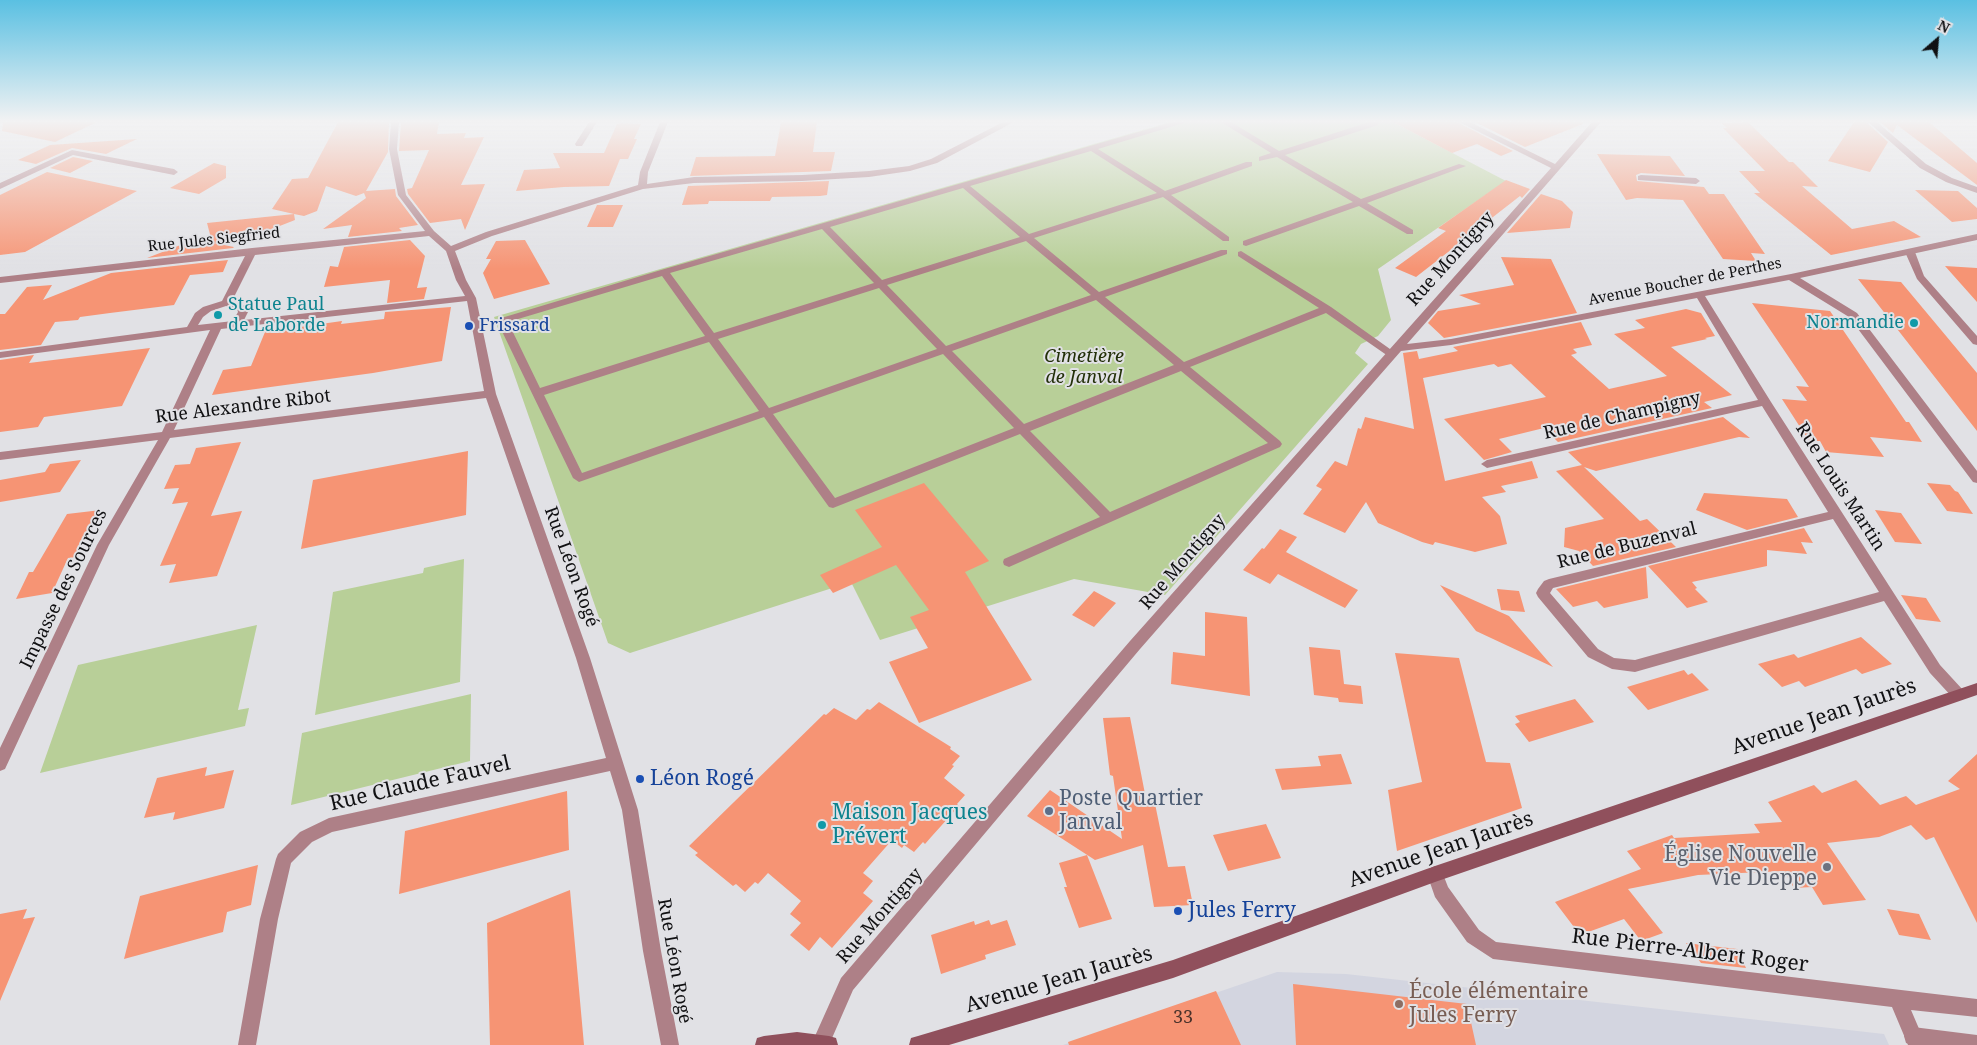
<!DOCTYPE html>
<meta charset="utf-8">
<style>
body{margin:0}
#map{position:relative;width:1977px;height:1045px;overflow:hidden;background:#e1e1e5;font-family:"Noto Serif",serif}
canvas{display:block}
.north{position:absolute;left:1912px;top:15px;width:50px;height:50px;-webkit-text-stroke:4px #e1e1e5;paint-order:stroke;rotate:27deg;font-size:14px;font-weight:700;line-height:20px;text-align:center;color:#111113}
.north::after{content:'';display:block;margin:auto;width:18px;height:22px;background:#111113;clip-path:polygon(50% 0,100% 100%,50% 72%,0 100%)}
</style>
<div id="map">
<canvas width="1977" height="1045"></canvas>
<div class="north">N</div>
</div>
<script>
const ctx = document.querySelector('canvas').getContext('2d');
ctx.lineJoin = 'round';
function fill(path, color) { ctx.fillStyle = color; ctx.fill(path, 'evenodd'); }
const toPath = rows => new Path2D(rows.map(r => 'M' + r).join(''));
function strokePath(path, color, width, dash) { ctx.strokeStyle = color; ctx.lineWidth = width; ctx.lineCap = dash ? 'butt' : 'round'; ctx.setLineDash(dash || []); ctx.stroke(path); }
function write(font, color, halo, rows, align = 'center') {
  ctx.font = font + ' "Noto Serif",serif'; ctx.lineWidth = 4; ctx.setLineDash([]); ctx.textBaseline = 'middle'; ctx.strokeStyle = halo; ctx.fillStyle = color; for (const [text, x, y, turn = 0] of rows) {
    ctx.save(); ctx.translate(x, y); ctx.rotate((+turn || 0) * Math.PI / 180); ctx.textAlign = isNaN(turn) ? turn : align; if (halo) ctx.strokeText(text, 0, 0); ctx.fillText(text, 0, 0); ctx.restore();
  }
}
const built = toPath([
 [1277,972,1346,974,1884,1034,1889,1045,1063,1045]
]);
const green = toPath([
 [1170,122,1393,122,1506,181,1378,269,1391,320,1378,336,1361,344,1355,353,1368,364,1165,595,1074,579,880,640,851,582,630,653,608,643,494,317],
 [464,559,460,682,315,715,333,592,423,573,424,568],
 [257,625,238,710,249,708,245,726,40,773,78,665],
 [471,694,470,761,291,805,302,733]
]);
const building = toPath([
 [3,122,97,122,55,142,2,131],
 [338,122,389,122,388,152,366,191,395,189,396,196,418,225,399,228,402,231,348,237,352,225,323,229,366,198,364,193,356,196,326,186,317,211,304,216,294,214,295,220,249,238,214,243,234,247,233,248,147,258,196,239,212,242,207,223,294,214,272,209,292,179,308,178],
 [401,122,439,122,437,134,466,133,464,138,484,137,461,185,485,184,465,230,461,219,430,223,408,194,407,189,412,188,429,150,399,151],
 [781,122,817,122,813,152,835,152,831,171,690,176,696,157,775,156],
 [1393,122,1457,122,1513,151,1501,156,1477,144,1452,153],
 [1475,122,1583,122,1583,124,1525,147],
 [1748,122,1789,162,1793,162,1818,187,1802,186,1852,229,1894,221,1921,237,1831,255,1754,193,1760,193,1739,171,1765,171,1723,128,1727,128,1721,123],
 [1854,122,1866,122,1888,142,1870,172,1828,161],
 [1880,122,1929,122,1977,163,1977,185,1897,125,1893,133],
 [621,123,641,124,634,139,637,139,628,159,620,159,609,186,564,187,516,191,524,170,560,168,553,153,604,153,617,124],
 [137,139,106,154,72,148,36,164,18,160,50,145],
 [1597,154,1670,156,1685,176,1641,173,1636,175,1637,181,1692,186,1704,187,1709,194,1724,194,1765,254,1751,253,1756,261,1723,259,1683,200,1637,198,1626,200],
 [73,157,93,161,70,173,50,168],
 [214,163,226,166,226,178,199,194,170,188],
 [47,172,137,191,25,252,0,255,0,195],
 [1506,180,1530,189,1522,198,1520,196,1416,277,1395,268,1446,231,1438,228],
 [829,181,827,195,820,196,772,197,770,201,709,201,708,204,682,205,688,186],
 [1915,190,1958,191,1977,208,1977,219,1952,222],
 [1541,194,1562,201,1573,212,1570,228,1507,233],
 [597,205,623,205,613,227,587,227],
 [410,240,425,256,417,288,427,287,424,299,387,303,390,280,324,287,330,266,338,267,344,247],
 [525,240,550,284,494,299,483,273,491,259,486,259,496,241],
 [1501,257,1551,259,1577,313,1444,338,1428,323,1438,311,1481,304,1459,295,1514,285],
 [228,260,223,272,190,275,174,305,110,313,80,317,78,320,55,322,41,345,0,350,0,314,5,314,27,287,52,285,43,300,111,273],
 [1945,266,1977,268,1977,302],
 [1858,279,1901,282,1977,373,1977,431],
 [1752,303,1830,311,1906,422,1909,422,1922,442,1870,437,1884,457,1826,452,1820,441,1809,441,1782,399,1807,401,1796,386,1809,387],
 [451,307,442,361,373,373,212,395,223,370,251,366,265,332,342,321,341,324,384,319,385,312],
 [1686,309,1701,313,1715,336,1705,338,1707,339,1671,347,1732,395,1704,402,1712,408,1558,442,1544,428,1499,439,1512,452,1484,460,1444,419,1546,397,1511,364,1498,367,1494,364,1423,378,1445,481,1532,461,1538,478,1501,486,1506,492,1482,497,1500,516,1507,544,1475,552,1435,542,1433,545,1422,542,1378,523,1366,502,1345,533,1303,514,1322,489,1316,486,1335,461,1347,466,1358,428,1361,429,1365,417,1414,429,1403,353,1417,351,1419,359,1458,351,1453,347,1581,322,1592,345,1573,349,1577,353,1571,355,1609,389,1667,376,1614,334,1645,328,1635,320],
 [150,348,122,406,44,417,38,427,0,432,0,360,34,355,29,363],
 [1723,417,1750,438,1739,437,1596,471,1584,467,1640,521,1647,519,1676,547,1593,566,1579,551,1564,547,1565,528,1604,519,1556,471,1582,465,1568,452],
 [241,442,211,516,242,511,217,576,169,583,176,564,160,566,188,502,172,504,179,488,164,489,175,465,190,464,196,448],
 [468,451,466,515,301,549,313,480],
 [81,460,60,492,0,502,0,480,45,472,50,464],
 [924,483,989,561,965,572,1032,680,919,723,889,662,928,648,910,617,929,610,896,565,833,593,820,575,882,547,855,510],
 [1927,483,1950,485,1955,491,1958,492,1973,514,1947,511],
 [1704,493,1787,499,1798,517,1747,530,1696,510],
 [101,510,76,557,68,558,52,593,16,599,29,572,33,572,67,514],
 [1875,510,1901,513,1922,544,1895,542],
 [1804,528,1813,543,1801,542,1807,554,1767,550,1767,566,1692,582,1697,588,1695,589,1708,602,1687,608,1648,566],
 [1280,529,1297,537,1286,552,1358,590,1345,608,1278,574,1270,584,1243,570,1262,548,1264,549],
 [1646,567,1648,598,1604,608,1597,601,1573,607,1556,589],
 [1440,585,1509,616,1553,667,1476,631],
 [1497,589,1519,591,1525,612,1501,610],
 [1094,591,1116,603,1094,627,1072,615],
 [1901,595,1926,598,1941,622,1916,619],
 [1205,612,1247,617,1250,696,1171,684,1173,652,1205,656],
 [1861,637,1892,664,1862,674,1856,669,1805,687,1799,681,1782,687,1758,664,1794,654,1798,658],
 [1309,647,1340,650,1344,684,1361,686,1363,704,1339,702,1338,698,1314,695],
 [1395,653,1459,658,1486,762,1510,763,1522,808,1397,851,1388,790,1422,782],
 [1684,670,1688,675,1692,673,1709,690,1648,710,1627,687],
 [1575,699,1594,722,1529,742,1515,724,1520,722,1515,716],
 [879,702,951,747,950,749,960,756,952,765,954,766,944,778,965,795,957,804,959,806,932,836,925,844,923,842,914,852,904,845,902,848,892,840,863,873,873,881,863,893,873,901,832,948,820,937,809,951,790,935,801,923,790,914,801,901,768,873,758,884,755,882,745,892,736,884,733,886,695,855,698,853,689,846,824,714,826,715,834,708,856,720,867,709,870,710],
 [1130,717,1146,799,1154,799,1168,867,1185,866,1193,905,1154,907,1143,845,1095,860,1027,816,1050,790,1122,839,1113,776,1110,775,1103,718],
 [1341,754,1352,784,1282,790,1275,769,1321,766,1318,756],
 [1977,754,1977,923,1934,837,1926,840,1911,825,1879,837,1827,843,1866,900,1823,905,1812,887,1794,888,1784,871,1698,875,1628,889,1663,933,1641,941,1624,919,1580,935,1555,902,1641,869,1627,851,1672,835,1674,838,1760,833,1754,824,1782,822,1768,802,1814,785,1822,793,1856,780,1880,805,1906,796,1916,805,1960,789,1948,781],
 [207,767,205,776,234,770,224,808,173,820,175,812,144,818,157,778],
 [567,791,569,850,399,894,405,831],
 [1266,824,1281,858,1228,871,1213,835],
 [1087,855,1112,919,1079,928,1064,887,1067,887,1059,863],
 [258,865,251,905,227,912,223,932,124,959,140,896],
 [570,890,584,1045,490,1045,487,923],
 [27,909,23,919,35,917,0,1001,0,914],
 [1887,909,1919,914,1931,940,1899,935],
 [989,920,991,925,1007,920,1016,945,985,955,986,959,941,974,931,935,974,921,975,925],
 [1686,943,1737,949,1746,968,1701,963],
 [1293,984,1467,1004,1476,1045,1296,1045],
 [1216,991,1241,1045,1069,1045,1068,1042]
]);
const lane = toPath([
 [1173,122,1187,122,1098,149,1165,191,1246,162,1252,162,1252,166,1171,195,1229,237,1229,241,1223,241,1163,197,1034,238,1099,292,1221,250,1227,250,1227,254,1105,297,1184,362,1319,308,1238,256,1238,252,1241,251,1331,307,1397,354,1396,356,1388,356,1326,313,1190,367,1280,441,1282,444,1280,447,1009,567,1004,565,1003,562,1004,559,1100,517,1020,434,833,508,829,507,764,417,579,482,573,478,497,321,498,319,661,270,1173,122],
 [1091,151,1157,193,1029,234,970,186,1091,151],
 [963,188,1020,237,882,280,830,227,963,188],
 [822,229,874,283,714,333,670,273,822,229],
 [1026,241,1091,295,946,346,887,285,1026,241],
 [662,276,705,336,540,388,508,322,662,276],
 [879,288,937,349,769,408,718,339,879,288],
 [1096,300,1174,365,1024,424,952,351,1096,300],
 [709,342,759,411,582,473,544,395,709,342],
 [943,354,1014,428,835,498,773,414,943,354],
 [1181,371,1268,443,1110,512,1030,431,1181,371],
 [1221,122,1231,122,1279,151,1369,122,1378,122,1378,125,1285,155,1361,199,1459,164,1466,166,1367,203,1413,230,1413,234,1407,234,1359,206,1246,246,1243,245,1243,241,1353,202,1277,157,1259,161,1259,157,1271,153,1221,122],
 [72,150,174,169,178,172,174,175,73,155,0,189,0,183,72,150],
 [1641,175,1696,178,1700,181,1696,184,1638,180,1638,176,1641,175],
 [1910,249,1915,252,1924,276,1977,336,1977,345,1973,344,1917,279,1905,252,1910,249],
 [1913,1027,1977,1035,1977,1045,1912,1045,1906,1043,1904,1036,1906,1029,1913,1027]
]);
const street = toPath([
 [391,122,399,122,397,149,406,195,434,231,451,246,486,232,638,185,640,172,660,122,668,122,648,172,647,184,694,177,802,175,869,171,909,166,931,159,1003,122,1014,122,937,163,910,171,869,177,802,181,694,183,643,189,492,236,455,251,466,280,476,298,496,394,590,658,638,810,661,951,679,1045,661,1045,643,951,622,810,610,771,332,832,312,842,291,863,278,919,256,1045,238,1045,260,919,276,859,278,854,300,832,329,818,606,758,576,658,486,398,170,438,109,545,5,769,0,771,0,748,97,545,158,440,0,460,0,452,162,432,210,330,0,358,0,352,187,327,195,313,203,307,222,301,245,256,0,283,0,277,252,248,425,231,398,195,389,149,391,122],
 [429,236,446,251,456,280,465,296,244,320,248,312,247,307,232,301,255,255,429,236],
 [467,301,484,391,174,430,221,329,467,301],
 [226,306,237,309,238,312,233,321,198,325,203,317,211,311,226,306],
 [589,122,597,122,582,146,576,146,575,144,589,122],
 [1459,122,1470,122,1555,164,1592,122,1601,122,1407,344,1451,339,1791,274,1977,234,1977,240,1800,278,1857,313,1977,471,1977,483,1973,482,1849,317,1789,280,1705,296,1771,402,1940,665,1963,690,1965,694,1963,698,1958,700,1953,698,1930,673,1884,601,1635,672,1612,669,1588,657,1538,597,1536,593,1538,589,1544,581,1549,579,1828,512,1762,406,1487,468,1481,464,1487,460,1758,400,1697,298,1451,345,1401,351,1140,649,853,990,829,1045,811,1045,841,978,1130,641,1551,168,1459,122],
 [1833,519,1879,592,1635,660,1614,658,1598,649,1550,593,1553,588,1833,519],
 [1868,122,1877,122,1926,164,1952,178,1977,187,1977,193,1946,182,1920,168,1868,122],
 [1435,866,1441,869,1448,887,1479,930,1496,942,1977,999,1977,1017,1911,1010,1926,1045,1908,1045,1892,1007,1493,959,1467,942,1435,897,1427,874,1429,869,1435,866]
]);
const secondary = toPath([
 [1977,683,1977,695,1435,882,1173,978,949,1045,909,1045,911,1038,918,1036,1173,960,1435,866,1977,683],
 [797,1032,829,1036,836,1038,838,1045,755,1045,757,1038,764,1036,797,1032]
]);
const markers = [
 [218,315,5,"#0f9aa8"],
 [1914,323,5,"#0f9aa8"],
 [469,326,5,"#1a4fb4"],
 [640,779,5,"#1a4fb4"],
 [1049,811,5,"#5c6f8a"],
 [822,825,5,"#0f9aa8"],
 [1827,867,5,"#6b7280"],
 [1178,911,5,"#1a4fb4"],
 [1399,1004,5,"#8d6e63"]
];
const farStreetnames = [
 ["Rue Jules Siegfried",214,240,-6],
 ["Avenue Boucher de Perthes",1685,282,-11]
];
const streetNames = [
 ["Rue Montigny",1451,259,-48],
 ["Rue Alexandre Ribot",243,407,-7],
 ["Rue de Champigny",1622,416,-13],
 ["Rue Louis Martin",1840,487,57],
 ["Rue de Buzenval",1627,546,-14],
 ["Rue Montigny",1183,562,-49],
 ["Rue Léon Rogé",571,567,70],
 ["Impasse des Sources",64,589,-64],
 ["Rue Montigny",880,916,-49],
 ["Rue Léon Rogé",674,961,80]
];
const cultureNames = [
 ["Statue Paul",228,305],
 ["de Laborde",228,326],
 ["Normandie",1904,323,"right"]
];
const transitNames = [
 ["Frissard",479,326]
];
const parkNames = [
 ["Cimetière",1084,357],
 ["de Janval",1084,378]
];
const nearNumbernames = [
 ["33",1183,1018]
];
const nearStreetnames = [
 ["Avenue Jean Jaurès",1824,717,-19],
 ["Rue Claude Fauvel",420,784,-13],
 ["Avenue Jean Jaurès",1441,850,-19],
 ["Rue Pierre-Albert Roger",1690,951,7],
 ["Avenue Jean Jaurès",1059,980,-16]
];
const nearTransitnames = [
 ["Léon Rogé",650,779],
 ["Jules Ferry",1188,911]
];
const nearServicenames = [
 ["Poste Quartier",1059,799],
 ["Janval",1059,823]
];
const nearCulturenames = [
 ["Maison Jacques",832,813],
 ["Prévert",832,837]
];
const nearWorshipnames = [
 ["Église Nouvelle",1817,855],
 ["Vie Dieppe",1817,879]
];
const nearEducationnames = [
 ["École élémentaire",1409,992],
 ["Jules Ferry",1409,1016]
];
fill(built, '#d3d5e0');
fill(green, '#b8cf98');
fill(building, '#f69474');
fill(lane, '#ae8087');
fill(street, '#ae8087');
fill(secondary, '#90505c');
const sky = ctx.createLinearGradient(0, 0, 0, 269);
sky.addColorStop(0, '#5ac0e2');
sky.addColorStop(0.45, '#f2f2f3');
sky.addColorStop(1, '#f2f2f300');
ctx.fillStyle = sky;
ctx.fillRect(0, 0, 1977, 269);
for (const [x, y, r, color] of markers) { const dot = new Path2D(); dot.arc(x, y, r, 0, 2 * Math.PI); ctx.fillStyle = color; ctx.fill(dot); strokePath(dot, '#e1e1e5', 2); }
write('15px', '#111113', '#e1e1e5', farStreetnames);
write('18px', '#111113', '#e1e1e5', streetNames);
write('18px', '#0d838f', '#e1e1e5', cultureNames, 'left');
write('18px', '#164399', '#e1e1e5', transitNames, 'left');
write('italic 18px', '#233009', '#e1e1e5', parkNames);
write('18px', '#4a322b', null, nearNumbernames);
write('21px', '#111113', '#e1e1e5', nearStreetnames);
write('21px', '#164399', '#e1e1e5', nearTransitnames, 'left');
write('21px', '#4e5e75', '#e1e1e5', nearServicenames, 'left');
write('21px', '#0d838f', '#e1e1e5', nearCulturenames, 'left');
write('21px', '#5b616d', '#e1e1e5', nearWorshipnames, 'right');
write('21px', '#785e54', '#e1e1e5', nearEducationnames, 'left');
</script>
